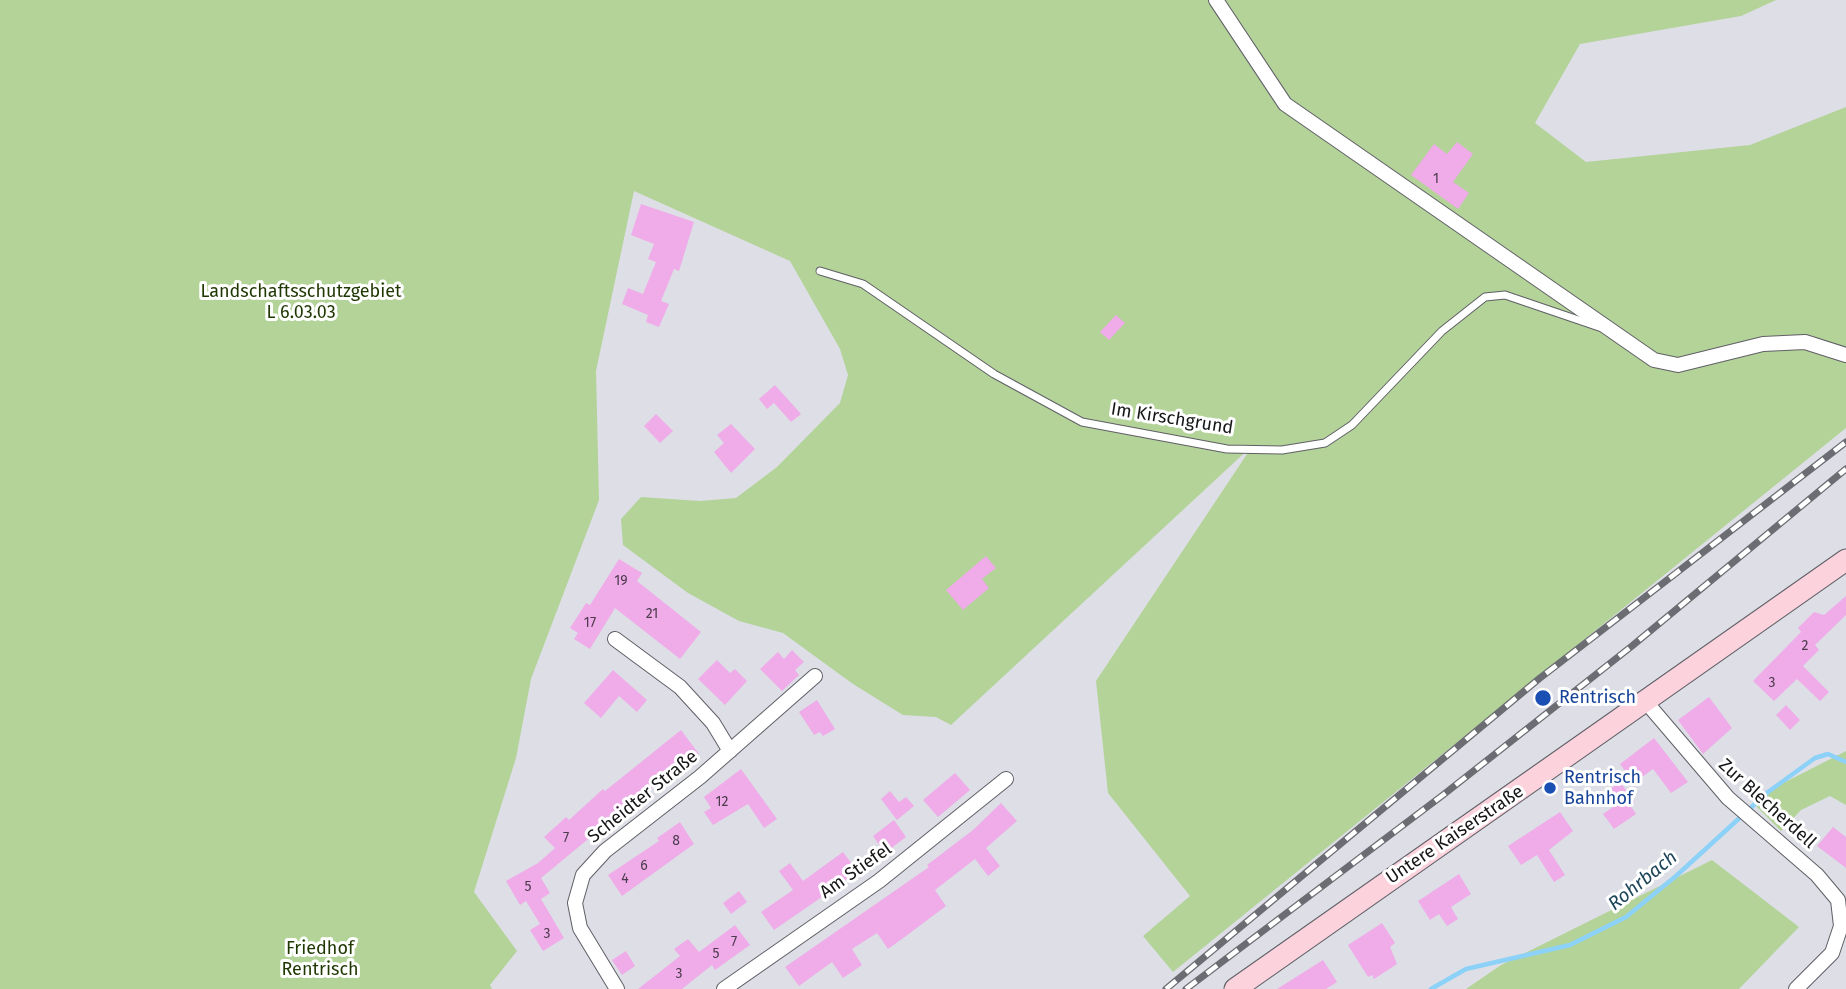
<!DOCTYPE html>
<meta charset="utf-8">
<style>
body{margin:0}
canvas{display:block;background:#dddee6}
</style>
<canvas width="1846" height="989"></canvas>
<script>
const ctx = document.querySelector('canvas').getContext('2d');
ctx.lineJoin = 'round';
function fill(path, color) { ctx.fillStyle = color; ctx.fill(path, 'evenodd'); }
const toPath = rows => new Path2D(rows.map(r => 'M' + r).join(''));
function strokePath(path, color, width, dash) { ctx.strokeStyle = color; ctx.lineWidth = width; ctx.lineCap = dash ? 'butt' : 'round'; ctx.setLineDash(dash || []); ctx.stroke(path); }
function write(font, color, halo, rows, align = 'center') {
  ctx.font = font + ' "Fira Sans",sans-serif'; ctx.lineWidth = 6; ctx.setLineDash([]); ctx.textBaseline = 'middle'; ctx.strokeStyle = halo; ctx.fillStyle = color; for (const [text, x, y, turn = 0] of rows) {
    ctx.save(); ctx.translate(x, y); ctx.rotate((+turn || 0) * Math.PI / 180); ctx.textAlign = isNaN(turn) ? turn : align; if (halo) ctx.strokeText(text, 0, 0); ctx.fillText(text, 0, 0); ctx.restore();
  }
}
const green = toPath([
 [0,0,1776,0,1741,16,1580,44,1535,123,1586,162,1750,145,1846,107,1846,428,1173,972,1143,936,1190,896,1108,793,1096,681,1253,445,951,725,936,717,903,715,853,684,783,633,739,621,688,593,623,545,621,519,641,497,700,501,736,498,777,467,840,403,848,375,840,349,790,261,634,191,596,371,599,500,531,679,516,758,474,892,517,951,490,985,492,989,0,989],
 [1846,751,1846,805,1830,796,1801,810,1781,831,1757,807,1754,798],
 [1712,860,1799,927,1739,989,1466,989,1501,965]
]);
const stream = toPath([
 [1431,989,1466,969,1570,945,1626,917,1676,876,1768,792,1815,758,1828,754,1846,762]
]);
const building = toPath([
 [1457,142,1473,154,1453,182,1469,193,1458,209,1411,175,1434,144,1447,154],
 [641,204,694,222,679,271,674,269,661,301,669,304,659,327,646,322,648,315,622,304,628,288,643,294,656,262,648,259,654,244,631,235],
 [1116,315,1125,323,1109,340,1100,332],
 [775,385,801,414,791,422,774,403,767,409,759,399],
 [656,414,673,431,660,443,644,426],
 [731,424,755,449,731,473,714,452,724,443,717,435],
 [986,556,996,568,982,579,989,588,963,610,946,590],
 [619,559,642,573,637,581,701,632,680,659,615,608,590,649,574,639,578,633,570,628,586,603,590,605],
 [1846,596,1846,615,1815,645,1819,650,1803,666,1829,692,1820,701,1797,679,1774,701,1753,681,1801,632,1798,628,1814,612,1824,615],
 [792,650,804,662,795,670,799,675,782,691,760,669,778,652,784,659],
 [717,660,730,673,735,669,747,681,725,705,698,679],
 [613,670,647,700,637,712,619,696,601,718,584,703],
 [1709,697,1732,728,1703,754,1678,720],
 [817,700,835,729,823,736,820,732,814,735,799,712],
 [1786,705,1800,720,1790,730,1776,715],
 [681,730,699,754,633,802,541,878,550,893,541,899,564,938,543,951,530,930,540,924,526,901,520,905,506,881,538,863,555,848,544,837,566,817,569,820,603,789,605,791],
 [1654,738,1688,782,1671,793,1653,769,1634,783,1620,764],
 [741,769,777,819,764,828,748,804,713,825,704,812,711,808,704,797],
 [955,773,970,790,938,817,923,800],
 [1620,782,1635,802,1630,805,1636,814,1614,829,1603,814,1613,807,1603,794],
 [890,791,899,802,906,797,914,806,897,820,881,799],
 [1001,803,1017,821,986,848,1000,866,988,876,975,859,935,890,946,906,906,936,888,949,877,933,852,949,862,965,843,978,832,962,799,986,785,967,929,867,927,865,973,830],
 [1560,812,1573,831,1549,850,1565,875,1554,882,1537,855,1521,865,1508,846],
 [894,820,906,837,885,853,873,836],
 [680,822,694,844,622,896,608,875,659,841,657,838],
 [1833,827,1846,837,1846,868,1817,846],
 [843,852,858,872,774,930,761,912,793,890,779,871,790,863,803,881],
 [1459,874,1471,894,1451,907,1458,919,1447,926,1439,914,1430,920,1418,901],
 [739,891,747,902,731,914,723,903],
 [1382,923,1395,943,1390,947,1397,964,1374,979,1372,975,1368,977,1348,945],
 [735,925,750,945,715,970,712,965,682,989,638,989,680,956,674,949,688,939,699,952],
 [626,951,635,966,622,975,612,960],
 [1323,960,1337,982,1326,989,1277,989]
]);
const service = toPath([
 [820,271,863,284,994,374,1082,422,1227,449,1282,450,1325,443,1352,425,1442,331,1485,297,1505,295,1599,327]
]);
const minor = toPath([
 [1216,0,1285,104,1654,360,1678,365,1763,344,1805,342,1846,355],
 [615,639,680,687,713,723,730,751],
 [1646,702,1728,798,1817,875,1838,900,1841,926,1832,953,1796,989],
 [617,989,580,928,575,903,583,875,605,851,700,777,815,676],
 [724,989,879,881,1006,779]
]);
const secondary = toPath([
 [1235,989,1846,560]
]);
const rail = toPath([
 [1166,989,1540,678,1846,442],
 [1186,989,1443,795,1632,646,1846,469]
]);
const markers = [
 [1543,698,9,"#1a4fb4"],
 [1550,788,7,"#1a4fb4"]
];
const numberNames = [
 ["1",1436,179],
 ["19",621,581],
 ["21",652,614],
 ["17",590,623],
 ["2",1805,646],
 ["3",1772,683],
 ["12",722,802],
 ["7",566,838],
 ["8",676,841],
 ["6",644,866],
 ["4",625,879],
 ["5",528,887],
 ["3",547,934],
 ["7",734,942],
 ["5",716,954],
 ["3",679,974]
];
const parkNames = [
 ["Landschaftsschutzgebiet",301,292],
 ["L 6.03.03",301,313],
 ["Friedhof",320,949],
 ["Rentrisch",320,970]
];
const streetNames = [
 ["Im Kirschgrund",1172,419,9],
 ["Scheidter Straße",643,797,-39],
 ["Zur Blecherdell",1767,804,42],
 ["Untere Kaiserstraße",1455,835,-34],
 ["Am Stiefel",856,871,-35]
];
const transitNames = [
 ["Rentrisch",1559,698],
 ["Rentrisch",1564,778],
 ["Bahnhof",1564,799]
];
const waterNames = [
 ["Rohrbach",1643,881,-39]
];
fill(green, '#b4d399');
strokePath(stream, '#8cd1f8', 4.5);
fill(building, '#eface9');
strokePath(service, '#5f5f66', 9);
strokePath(minor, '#5f5f66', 16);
strokePath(secondary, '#5f5f66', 23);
strokePath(service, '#fff', 7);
strokePath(minor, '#fff', 14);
strokePath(secondary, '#fcd3dc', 21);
strokePath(rail, '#6c6d72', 7);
strokePath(rail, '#fff', 4.5, [13]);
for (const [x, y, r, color] of markers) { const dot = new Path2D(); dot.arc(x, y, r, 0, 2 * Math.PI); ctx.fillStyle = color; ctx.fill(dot); strokePath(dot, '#fff', 2.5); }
write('14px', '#4c3b4c', null, numberNames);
write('18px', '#1f3700', '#fff', parkNames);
write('18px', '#151518', '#fff', streetNames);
write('18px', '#164399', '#fff', transitNames, 'left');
write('italic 19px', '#1d4559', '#fff', waterNames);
</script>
